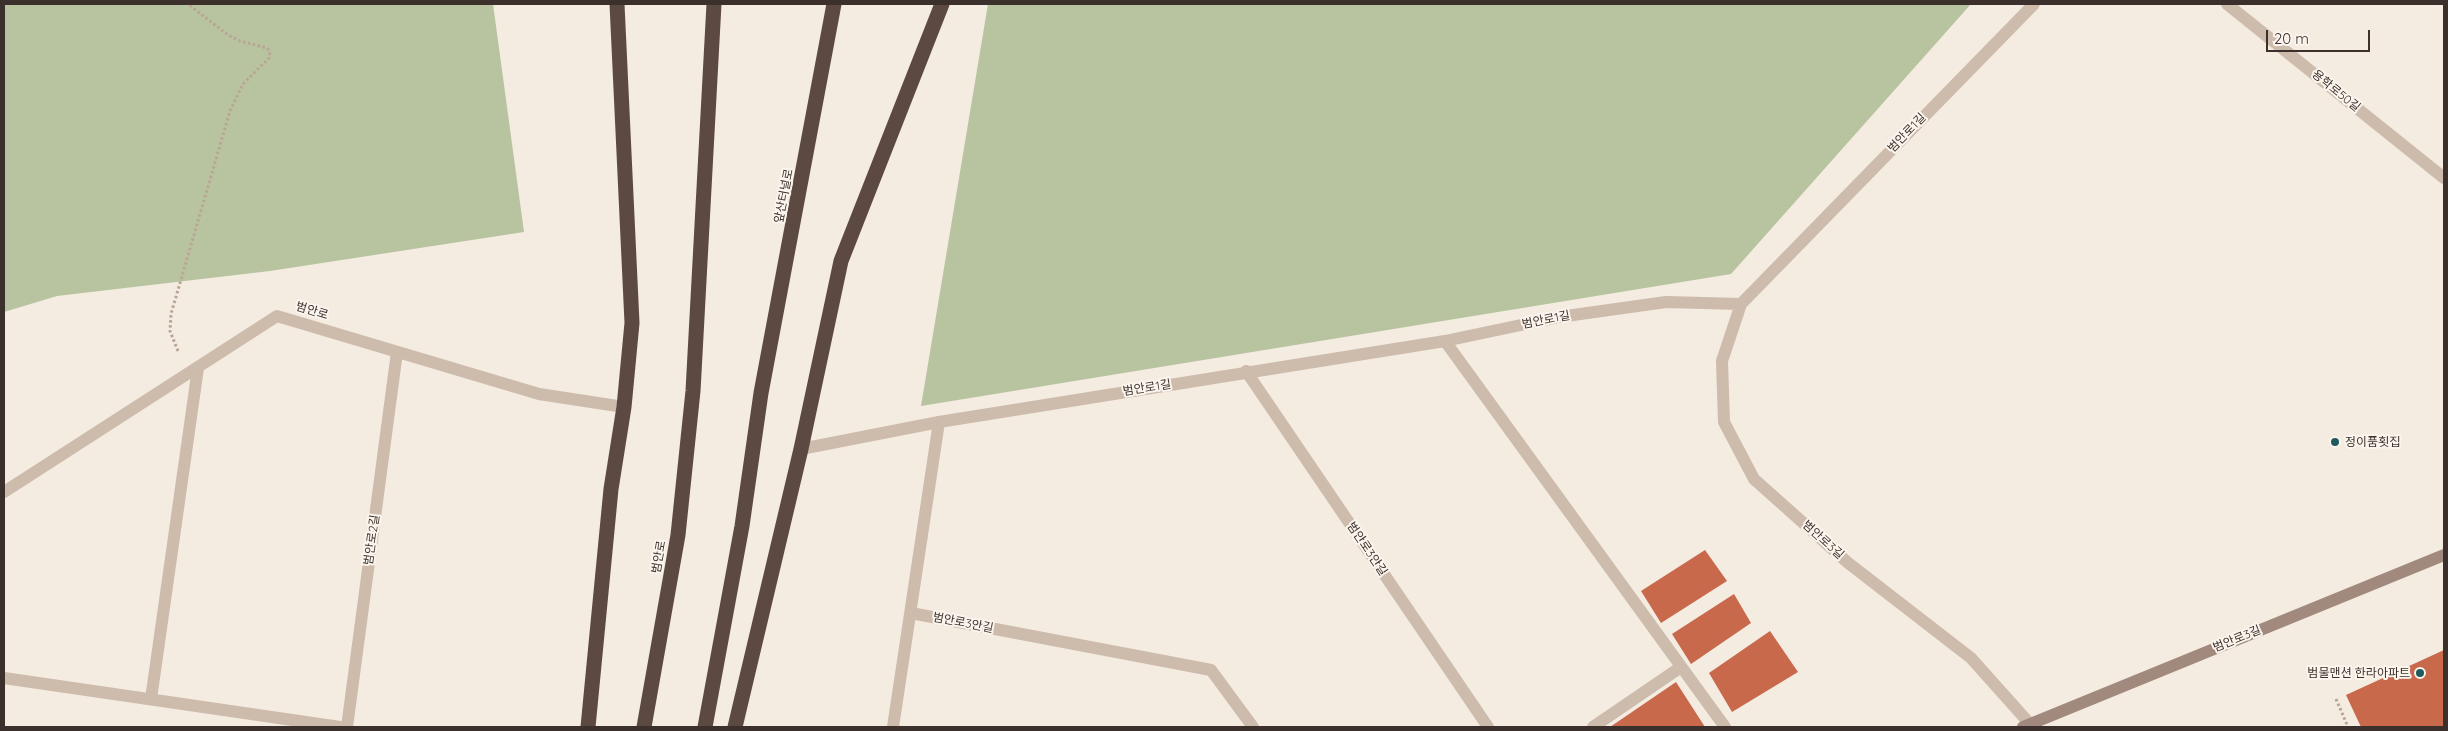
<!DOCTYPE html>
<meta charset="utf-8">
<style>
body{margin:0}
#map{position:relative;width:2448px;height:731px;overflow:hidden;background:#f4ebe1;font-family:Quicksand,sans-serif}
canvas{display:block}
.frame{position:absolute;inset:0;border:5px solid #3b302b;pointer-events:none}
.scale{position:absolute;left:2266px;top:30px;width:104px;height:22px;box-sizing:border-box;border:2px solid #3b302b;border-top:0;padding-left:6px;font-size:15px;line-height:18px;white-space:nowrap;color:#3b302b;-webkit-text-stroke:4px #fbf5ee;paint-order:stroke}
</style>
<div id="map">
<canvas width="2448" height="731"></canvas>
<div class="frame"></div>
<div class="scale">20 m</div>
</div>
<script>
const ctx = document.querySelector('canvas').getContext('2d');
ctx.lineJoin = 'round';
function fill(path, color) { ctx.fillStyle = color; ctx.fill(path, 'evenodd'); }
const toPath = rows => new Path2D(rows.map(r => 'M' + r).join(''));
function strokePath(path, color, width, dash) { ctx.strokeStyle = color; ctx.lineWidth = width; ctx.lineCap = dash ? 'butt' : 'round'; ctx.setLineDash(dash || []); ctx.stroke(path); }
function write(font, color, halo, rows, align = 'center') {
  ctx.font = font + ' Quicksand,"Noto Sans KR",sans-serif'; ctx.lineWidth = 4; ctx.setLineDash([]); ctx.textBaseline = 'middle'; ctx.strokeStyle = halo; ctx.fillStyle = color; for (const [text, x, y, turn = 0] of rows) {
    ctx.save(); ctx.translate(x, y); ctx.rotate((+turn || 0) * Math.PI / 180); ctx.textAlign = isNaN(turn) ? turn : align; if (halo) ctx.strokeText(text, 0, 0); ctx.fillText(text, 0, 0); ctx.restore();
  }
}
const green = toPath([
 [4,4,493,4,524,232,270,271,57,296,4,312],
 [988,4,1971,4,1731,274,921,406]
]);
const building = toPath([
 [1705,550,1727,581,1661,623,1641,591],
 [1734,594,1751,623,1691,664,1672,634],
 [1770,631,1798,672,1732,712,1709,673],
 [2444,650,2444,727,2361,727,2346,695],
 [1676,682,1705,727,1610,727]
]);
const path = toPath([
 [178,351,170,331,171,314,230,111,243,84,269,58,270,52,267,48,240,41,228,35,188,4],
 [2336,699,2348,727]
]);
const street = toPath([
 [2227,4,2444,178],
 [1741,304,1722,361,1724,422,1754,479,1847,562,1971,658,2030,724],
 [1445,341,1725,727],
 [1246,371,1488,727],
 [939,422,1445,341,1559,317,1666,302,1741,304,2034,4],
 [801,449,939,422,893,727],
 [4,492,277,316,539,394,624,407],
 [911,613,1211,670,1253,727],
 [4,678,340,727],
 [151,699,198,368],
 [347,727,397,352],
 [1593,727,1681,667]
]);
const secondary = toPath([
 [2023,727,2444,555]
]);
const highway = toPath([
 [588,727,611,489,624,407,632,323,617,4],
 [644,727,678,535,693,391,714,4],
 [705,727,742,526,761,393,834,4],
 [735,727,801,449,841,261,942,4]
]);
const markers = [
 [2335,442,5,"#1f5a5e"],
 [2420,673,5,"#1f5a5e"]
];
const streetNames = [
 ["용학로50길",2336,91,39],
 ["범안로1길",1907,133,-46],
 ["앞산터널로",784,196,-79],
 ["범안로",312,311,17],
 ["범안로1길",1546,320,-11],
 ["범안로1길",1147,388,-9],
 ["범안로2길",372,540,-82],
 ["범안로3길",1823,540,42],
 ["범안로3안길",1367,549,56],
 ["범안로",659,557,-80],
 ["범안로3안길",963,623,11],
 ["범안로3길",2237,639,-22]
];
const poiNames = [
 ["정이품횟집",2345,442],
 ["범물맨션 한라아파트",2410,673,"right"]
];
fill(green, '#b8c4a0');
fill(building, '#c8694b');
strokePath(path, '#b9a596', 3, [2.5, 2.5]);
strokePath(street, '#cdbbac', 12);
strokePath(secondary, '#a18a7d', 12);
strokePath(highway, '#5c4a42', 15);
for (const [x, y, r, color] of markers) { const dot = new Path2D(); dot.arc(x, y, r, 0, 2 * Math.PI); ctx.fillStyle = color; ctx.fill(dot); strokePath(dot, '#fbf5ee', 2); }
write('12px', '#3b302b', '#fbf5ee', streetNames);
write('12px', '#3b302b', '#fbf5ee', poiNames, 'left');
</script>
